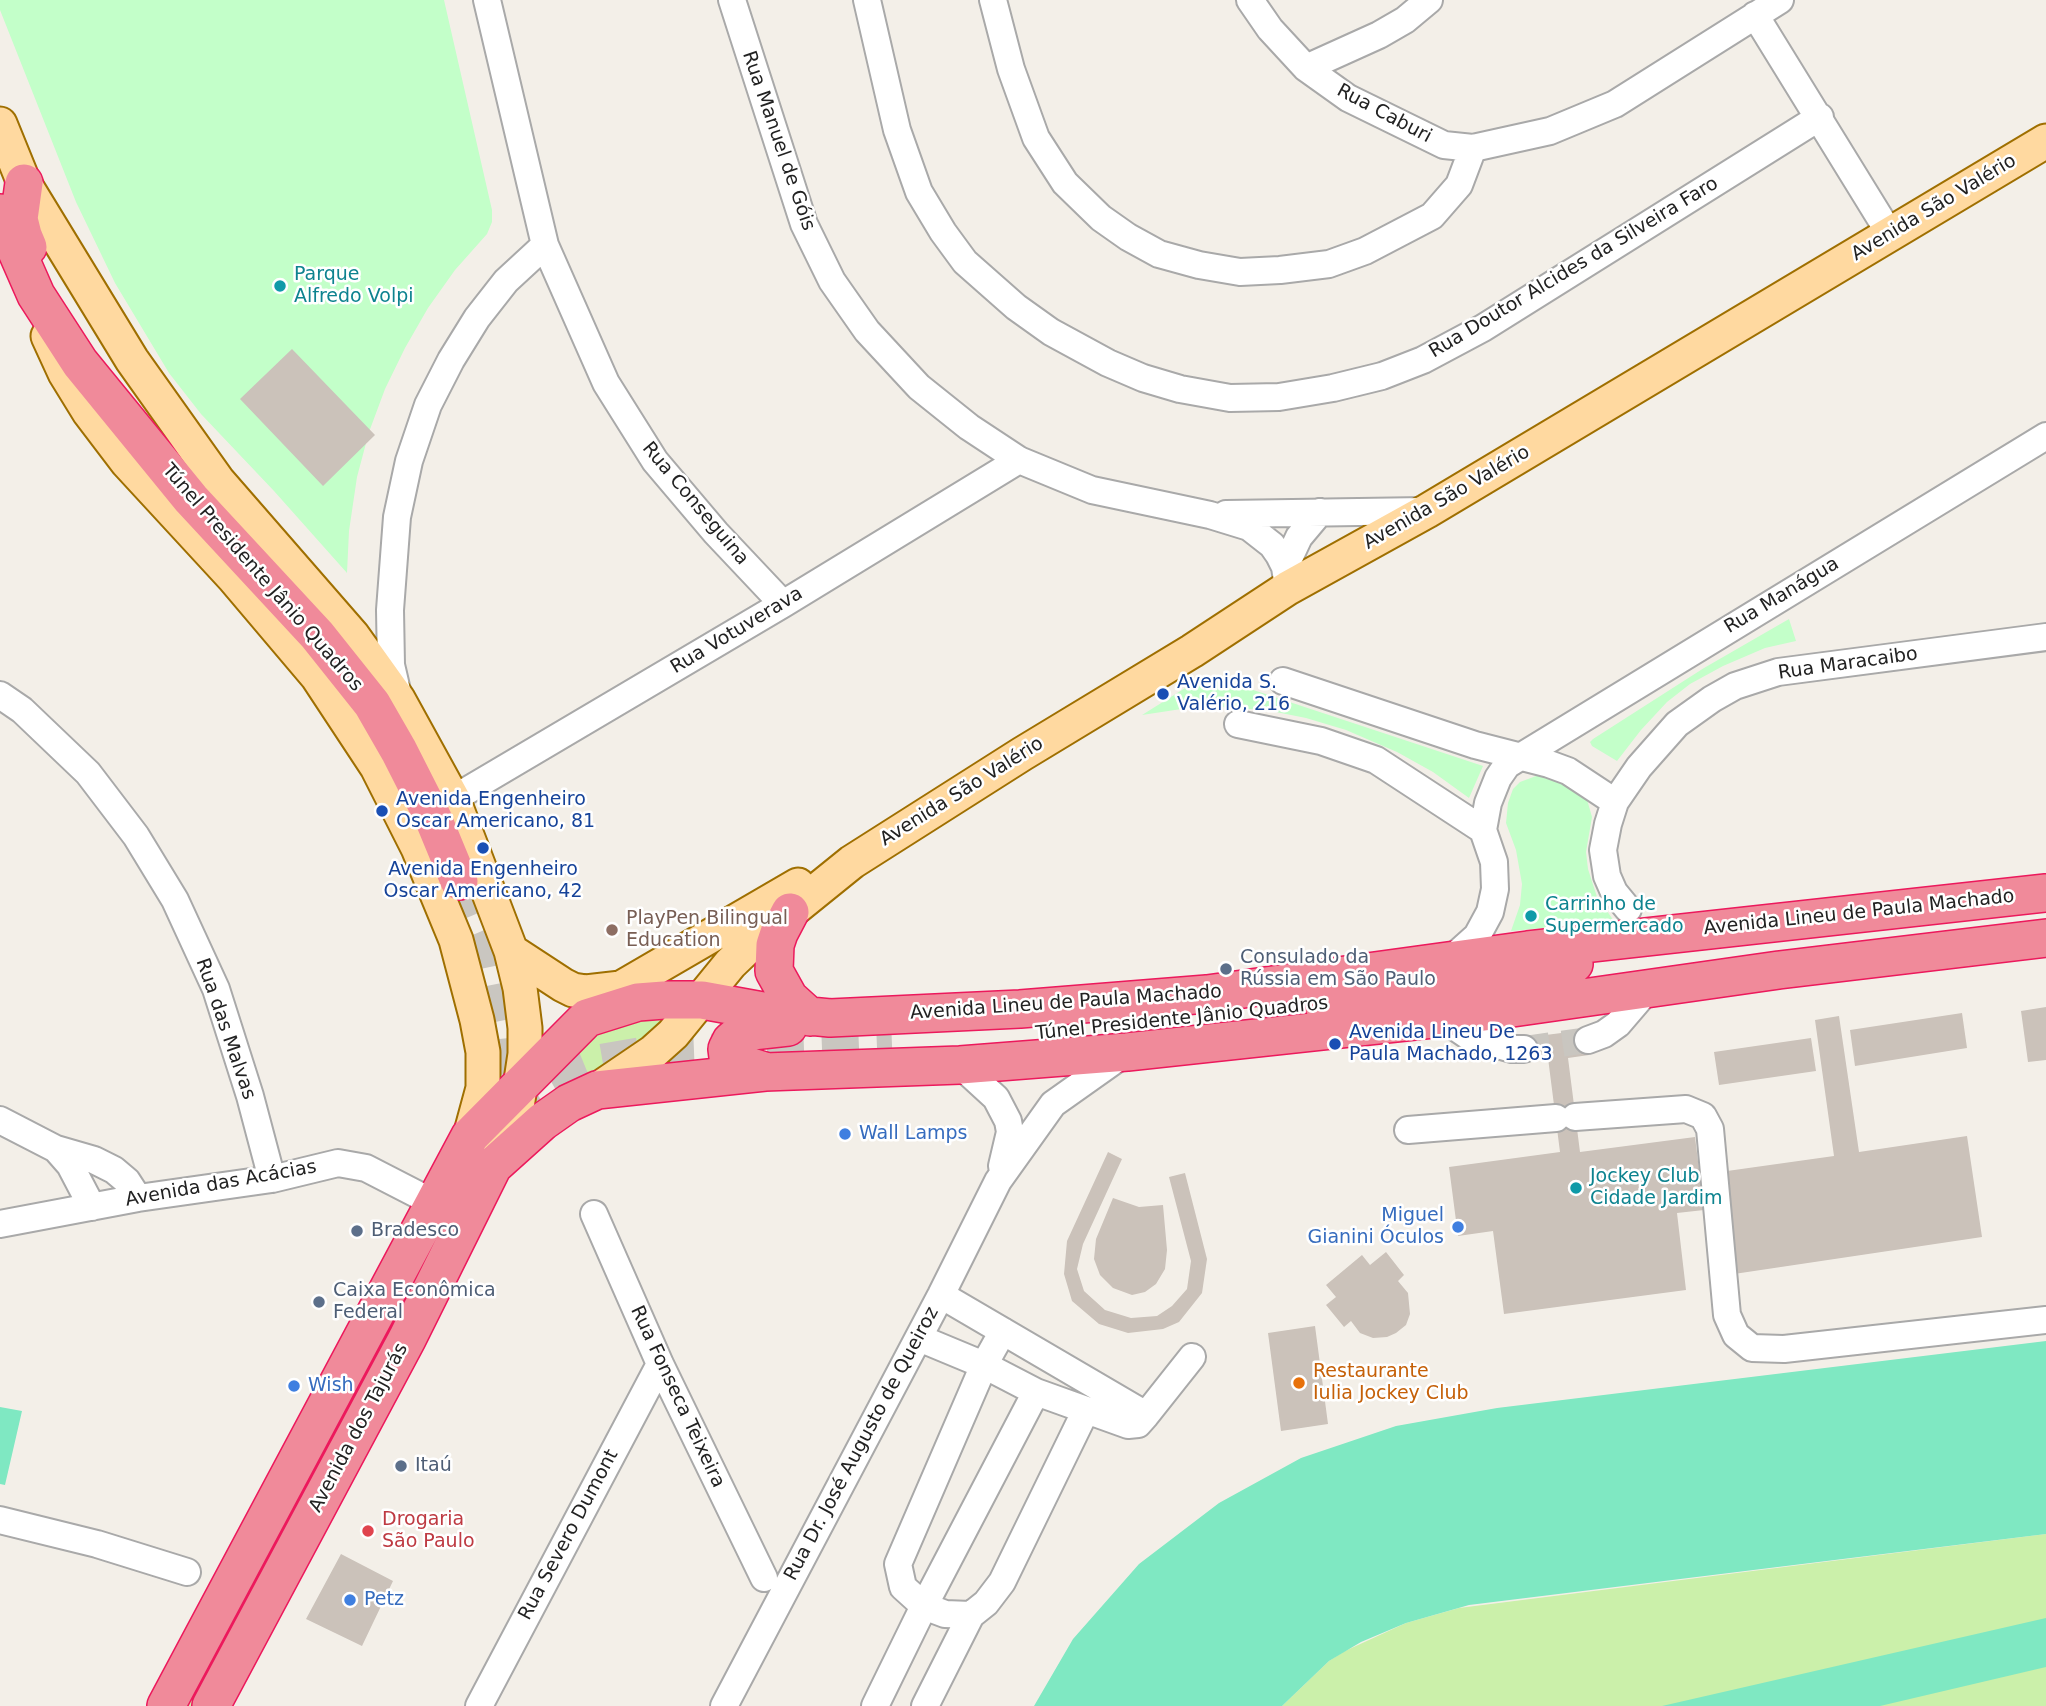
<!DOCTYPE html>
<meta charset="utf-8">
<style>
body{margin:0}
canvas{display:block;background:#f3efe8}
</style>
<canvas width="2046" height="1706"></canvas>
<script>
const ctx = document.querySelector('canvas').getContext('2d');
ctx.lineJoin = 'round';
function fill(path, color) { ctx.fillStyle = color; ctx.fill(path, 'evenodd'); }
const toPath = rows => new Path2D(rows.map(r => 'M' + r).join(''));
function strokePath(path, color, width, dash) { ctx.strokeStyle = color; ctx.lineWidth = width; ctx.lineCap = dash ? 'butt' : 'round'; ctx.setLineDash(dash || []); ctx.stroke(path); }
function write(font, color, halo, rows, align = 'center') {
  ctx.font = font + ' "DejaVu Sans",sans-serif'; ctx.lineWidth = 5; ctx.setLineDash([]); ctx.textBaseline = 'middle'; ctx.strokeStyle = halo; ctx.fillStyle = color; for (const [text, x, y, turn = 0] of rows) {
    ctx.save(); ctx.translate(x, y); ctx.rotate((+turn || 0) * Math.PI / 180); ctx.textAlign = isNaN(turn) ? turn : align; if (halo) ctx.strokeText(text, 0, 0); ctx.fillText(text, 0, 0); ctx.restore();
  }
}
const grass = toPath([
 [685,1009,641,1050,582,1075,574,1066,569,1052,606,1026],
 [384,1328,393,1332,195,1706,183,1706],
 [2046,1534,2046,1706,1282,1706,1329,1661,1345,1651,1406,1623,1459,1608]
]);
const park = toPath([
 [0,0,444,0,492,210,492,222,487,234,455,270,428,308,405,348,385,389,369,432,357,477,349,531,347,573,274,491,201,414,169,373,115,283,76,202,0,10],
 [1789,619,1796,641,1765,648,1723,666,1690,684,1667,702,1641,730,1617,761,1592,746,1590,742,1593,739,1704,668],
 [1208,678,1220,679,1483,766,1469,798,1433,772,1397,752,1346,730,1306,718,1271,711,1229,707,1188,708,1142,715,1198,680],
 [1544,773,1586,796,1592,817,1586,852,1588,869,1597,897,1614,921,1511,931,1520,905,1522,884,1516,850,1506,823,1508,803,1513,789,1520,782]
]);
const pitch = toPath([
 [2046,1341,2046,1534,1469,1605,1406,1623,1361,1642,1329,1661,1282,1706,1034,1706,1073,1639,1139,1564,1219,1503,1301,1458,1396,1426,1497,1408],
 [0,1407,22,1411,5,1485,0,1484],
 [2046,1618,2046,1667,1880,1706,1662,1706]
]);
const building = toPath([
 [292,349,375,435,323,486,240,399],
 [2046,1007,2046,1060,2028,1062,2021,1011],
 [1962,1013,1967,1048,1855,1066,1850,1030],
 [1839,1016,1859,1152,1967,1136,1982,1237,1734,1274,1720,1172,1834,1156,1815,1020],
 [1585,1030,1589,1055,1568,1058,1580,1152,1695,1137,1704,1210,1677,1213,1686,1290,1504,1314,1493,1231,1458,1236,1449,1167,1560,1152,1548,1058,1525,1061,1522,1038],
 [1811,1038,1816,1071,1719,1085,1714,1052],
 [1108,1152,1122,1159,1083,1244,1077,1269,1084,1291,1105,1310,1131,1318,1157,1316,1172,1306,1187,1289,1191,1261,1169,1177,1185,1173,1207,1259,1202,1293,1179,1322,1163,1329,1128,1333,1099,1324,1072,1301,1064,1274,1067,1241],
 [1113,1198,1139,1207,1163,1205,1167,1250,1165,1269,1156,1284,1145,1292,1132,1295,1113,1288,1100,1275,1094,1259,1096,1239],
 [1386,1252,1404,1275,1398,1281,1408,1293,1410,1314,1406,1325,1396,1333,1387,1337,1373,1338,1360,1333,1351,1321,1344,1327,1326,1305,1336,1297,1326,1285,1362,1255,1370,1265],
 [1315,1326,1328,1424,1281,1431,1268,1333],
 [341,1554,393,1581,362,1646,306,1619]
]);
const minorTunnel = toPath([
 [1524,1049,1588,1040]
]);
const highwayTunnel = toPath([
 [459,881,490,955,504,1024,508,1064,504,1110],
 [504,1110,553,1082,599,1063,645,1055,892,1045]
]);
const minor = toPath([
 [487,0,545,245,606,383,655,461,716,533,783,604],
 [732,0,804,224,832,281,867,331,919,387,969,427,1019,460,1092,490,1210,515,1249,527,1272,545,1279,555,1285,567,1288,588],
 [867,0,897,130,919,192,943,232,965,262,1016,307,1051,332,1108,363,1143,378,1180,389,1230,398,1279,397,1333,388,1382,376,1423,360,1483,328,1820,117],
 [993,0,1011,69,1036,138,1065,183,1101,218,1128,237,1159,254,1199,265,1240,272,1280,270,1329,264,1365,251,1432,216,1459,185,1473,148,1550,131,1615,104,1780,0],
 [1250,0,1270,29,1306,68,1348,98,1444,145,1473,148],
 [1755,15,1890,234],
 [1306,68,1379,35,1405,20,1429,0],
 [1226,514,1425,511],
 [1285,567,1299,537,1320,512],
 [1283,681,1475,745,1549,764,1568,771,1615,802],
 [0,695,22,710,88,773,136,836,175,900,216,989,250,1096,272,1179],
 [398,695,391,665,390,610,397,517,409,461,428,405,451,360,477,318,506,281,545,245],
 [1238,724,1321,741,1376,760,1483,830],
 [453,799,783,604,1019,460],
 [1628,909,1614,892,1607,876,1603,850,1608,824,1615,802,1639,767,1677,724,1712,699,1735,686,1778,672,2046,637],
 [1448,962,1477,936,1490,912,1495,889,1494,862,1483,830,1488,803,1498,778,1507,765,2046,436],
 [1442,1018,1470,1037,1512,1049,1524,1049],
 [1588,1040,1604,1034,1618,1024,1648,989],
 [960,1065,996,1098,1008,1121,1010,1132,1002,1166],
 [1575,1117,1686,1109,1703,1116,1710,1129,1727,1315,1736,1335,1752,1348,1784,1349,2046,1320],
 [0,1120,56,1149,94,1160,114,1170,127,1181,138,1198],
 [1408,1130,1556,1118],
 [56,1149,70,1165,92,1207],
 [594,1214,660,1364,764,1578],
 [0,1224,138,1198,272,1179,338,1163,366,1168,434,1203],
 [941,1295,1146,1415],
 [1003,1331,984,1365,898,1564,903,1587,924,1606,945,1614,971,1615,986,1603,1002,1582,1086,1410],
 [919,1338,984,1365,1036,1392,1128,1425,1138,1424,1146,1415,1192,1357],
 [0,1520,97,1544,187,1572],
 [479,1706,660,1364],
 [724,1706,941,1295,998,1181,1053,1104,1125,1053],
 [875,1706,924,1606,1036,1392],
 [925,1706,971,1615]
]);
const major = toPath([
 [0,124,24,183,132,360,218,481,353,636,398,699,453,799,511,951,520,988,525,1028,525,1054,517,1107,511,1127,493,1166],
 [48,336,65,373,89,412,127,462,234,578,317,676,377,767,418,848,456,940,477,1020,483,1052,483,1088,470,1136],
 [511,951,563,985,573,990,586,992,621,988],
 [587,1018,621,988,798,885],
 [597,1090,653,1052,673,1034,730,964,753,942,852,862,1022,754,1192,651,1288,588,1427,511,2046,141]
]);
const highway = toPath([
 [24,183,19,219,23,235,28,247],
 [0,213,36,295,80,363,191,499,317,635,372,704,399,751,433,818,459,881],
 [790,912,779,933,775,945,774,971,789,998,810,1017],
 [1324,1006,1513,980,1574,964],
 [764,1071,732,1061,728,1057,727,1049,731,1041,738,1035,752,1031,788,1027],
 [166,1706,470,1136,587,1018,638,1002,664,1000,702,1000,768,1012,830,1018,1020,1009,1207,994,1528,950,2046,893],
 [211,1706,407,1339,493,1166,542,1122,569,1103,597,1090,765,1072,960,1065,1127,1052,1442,1018,1779,970,2046,938]
]);
const markers = [
 [280,286,7,"#0f9aa8"],
 [1163,694,7,"#1a4fb4"],
 [382,811,7,"#1a4fb4"],
 [483,848,7,"#1a4fb4"],
 [1531,916,7,"#0f9aa8"],
 [612,930,7,"#8d6e63"],
 [1226,969,7,"#5c6f8a"],
 [1335,1044,7,"#1a4fb4"],
 [845,1134,7,"#3f7fe0"],
 [1576,1188,7,"#0f9aa8"],
 [1458,1227,7,"#3f7fe0"],
 [357,1231,7,"#5c6f8a"],
 [319,1302,7,"#5c6f8a"],
 [1299,1383,7,"#e8710a"],
 [294,1386,7,"#3f7fe0"],
 [401,1466,7,"#5c6f8a"],
 [368,1531,7,"#e0444e"],
 [350,1600,7,"#3f7fe0"]
];
const streetNames = [
 ["Rua Caburi",1384,114,28],
 ["Rua Manuel de Góis",778,141,71],
 ["Avenida São Valério",1934,208,-31],
 ["Rua Doutor Alcides da Silveira Faro",1574,268,-31],
 ["Avenida São Valério",1447,498,-30],
 ["Rua Conseguina",695,504,50],
 ["Túnel Presidente Jânio Quadros",262,578,49],
 ["Rua Manágua",1782,596,-31],
 ["Rua Votuverava",737,631,-31],
 ["Rua Maracaibo",1848,664,-8],
 ["Avenida São Valério",962,792,-32],
 ["Avenida Lineu de Paula Machado",1859,913,-6],
 ["Avenida Lineu de Paula Machado",1066,1003,-4],
 ["Túnel Presidente Jânio Quadros",1182,1019,-6],
 ["Rua das Malvas",225,1029,71],
 ["Avenida das Acácias",221,1184,-10],
 ["Rua Fonseca Teixeira",677,1397,65],
 ["Avenida dos Tajurás",359,1428,-62],
 ["Rua Dr. José Augusto de Queiroz",862,1444,-62],
 ["Rua Severo Dumont",569,1535,-62]
];
const cultureNames = [
 ["Parque",294,275],
 ["Alfredo Volpi",294,297],
 ["Carrinho de",1545,905],
 ["Supermercado",1545,927],
 ["Jockey Club",1590,1177],
 ["Cidade Jardim",1590,1199]
];
const transitNames = [
 ["Avenida S.",1177,683],
 ["Valério, 216",1177,705],
 ["Avenida Engenheiro",396,800],
 ["Oscar Americano, 81",396,822],
 ["Avenida Engenheiro",483,870,"center"],
 ["Oscar Americano, 42",483,892,"center"],
 ["Avenida Lineu De",1349,1033],
 ["Paula Machado, 1263",1349,1055]
];
const educationNames = [
 ["PlayPen Bilingual",626,919],
 ["Education",626,941]
];
const serviceNames = [
 ["Consulado da",1240,958],
 ["Rússia em São Paulo",1240,980],
 ["Bradesco",371,1231],
 ["Caixa Econômica",333,1291],
 ["Federal",333,1313],
 ["Itaú",415,1466]
];
const shopNames = [
 ["Wall Lamps",859,1134],
 ["Miguel",1444,1216,"right"],
 ["Gianini Óculos",1444,1238,"right"],
 ["Wish",308,1386],
 ["Petz",364,1600]
];
const foodNames = [
 ["Restaurante",1313,1372],
 ["Iulia Jockey Club",1313,1394]
];
const healthNames = [
 ["Drogaria",382,1520],
 ["São Paulo",382,1542]
];
fill(grass, '#cbf0aa');
fill(park, '#c3ffc9');
fill(pitch, '#7fe8c2');
fill(building, '#cbc2ba');
strokePath(minorTunnel, '#c9c6c0', 26, [26, 13]);
strokePath(highwayTunnel, '#c9c6c0', 37, [37, 18]);
strokePath(minor, '#a9a9a9', 30);
strokePath(major, '#9f6f00', 37);
strokePath(highway, '#ec195c', 40);
strokePath(minor, '#fff', 26);
strokePath(major, '#ffd9a0', 33);
strokePath(highway, '#f08a9a', 37);
for (const [x, y, r, color] of markers) { const dot = new Path2D(); dot.arc(x, y, r, 0, 2 * Math.PI); ctx.fillStyle = color; ctx.fill(dot); strokePath(dot, '#fff', 2.5); }
write('19px', '#222', '#fff', streetNames);
write('19px', '#0d838f', '#fff', cultureNames, 'left');
write('19px', '#164399', '#fff', transitNames, 'left');
write('19px', '#785e54', '#fff', educationNames, 'left');
write('19px', '#4e5e75', '#fff', serviceNames, 'left');
write('19px', '#366cbe', '#fff', shopNames, 'left');
write('19px', '#c56008', '#fff', foodNames, 'left');
write('19px', '#be3a42', '#fff', healthNames, 'left');
</script>
